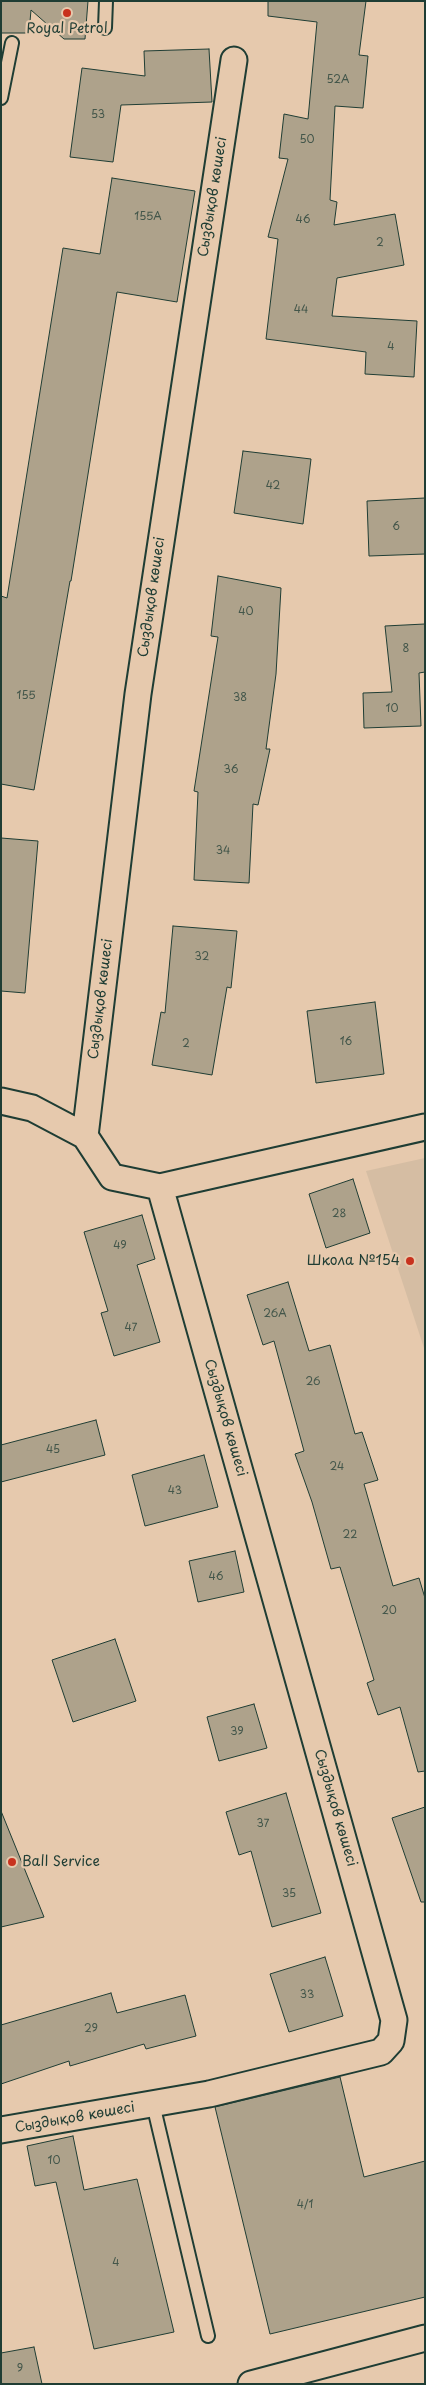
<!DOCTYPE html>
<meta charset="utf-8">
<style>
body{margin:0}
#map{position:relative;width:426px;height:2385px;overflow:hidden;background:#e6c9ad;font-family:"Playpen Sans",sans-serif}
canvas{display:block}
.frame{position:absolute;inset:0;border:2px solid #1f3d34;pointer-events:none}
</style>
<div id="map">
<canvas width="426" height="2385"></canvas>
<div class="frame"></div>
</div>
<script>
const ctx = document.querySelector('canvas').getContext('2d');
ctx.lineJoin = 'round';
function fill(path, color) { ctx.fillStyle = color; ctx.fill(path, 'evenodd'); }
const toPath = rows => new Path2D(rows.map(r => 'M' + r).join(''));
function strokePath(path, color, width, dash) { ctx.strokeStyle = color; ctx.lineWidth = width; ctx.lineCap = dash ? 'butt' : 'round'; ctx.setLineDash(dash || []); ctx.stroke(path); }
function write(font, color, halo, rows, align = 'center') {
  ctx.font = font + ' "Playpen Sans",sans-serif'; ctx.lineWidth = 4.5; ctx.setLineDash([]); ctx.textBaseline = 'middle'; ctx.strokeStyle = halo; ctx.fillStyle = color; for (const [text, x, y, turn = 0] of rows) {
    ctx.save(); ctx.translate(x, y); ctx.rotate((+turn || 0) * Math.PI / 180); ctx.textAlign = isNaN(turn) ? turn : align; if (halo) ctx.strokeText(text, 0, 0); ctx.fillText(text, 0, 0); ctx.restore();
  }
}
const built = toPath([
 [425,1158,425,1351,366,1171]
]);
const building = toPath([
 [1,1,88,1,85,39,64,39,31,10,29,33,1,33,1,1],
 [268,1,366,1,359,55,368,56,363,108,335,106,330,200,337,202,334,225,395,214,404,265,337,278,332,316,417,321,414,377,365,374,366,352,266,339,278,239,268,237,288,159,279,158,284,114,308,119,317,22,268,16,268,1],
 [209,49,212,102,121,105,113,162,70,157,82,68,145,76,144,51,209,49],
 [112,178,195,191,177,302,117,292,71,581,70,581,34,790,1,784,1,596,7,598,63,248,100,254,112,178],
 [243,451,311,459,303,524,234,513,243,451],
 [425,498,425,554,369,556,367,501,425,498],
 [218,576,281,588,276,674,266,749,270,749,258,805,253,804,249,883,194,880,198,792,194,791,218,637,211,636,218,576],
 [425,624,425,672,419,673,421,726,364,728,363,693,392,692,385,626,425,624],
 [1,838,38,841,25,993,1,991,1,838],
 [173,926,237,931,231,988,227,987,212,1075,152,1065,161,1012,165,1013,173,926],
 [375,1002,384,1074,316,1083,307,1011,375,1002],
 [353,1179,370,1233,326,1248,309,1194,353,1179],
 [142,1215,155,1259,137,1265,160,1342,114,1356,101,1313,108,1311,84,1232,142,1215],
 [288,1282,309,1351,330,1345,355,1434,362,1432,378,1480,364,1484,393,1586,419,1578,425,1598,425,1771,418,1772,400,1707,378,1715,367,1683,374,1680,340,1567,331,1569,312,1502,295,1454,304,1451,274,1341,263,1345,247,1295,288,1282],
 [96,1420,105,1455,1,1482,1,1445,96,1420],
 [204,1455,218,1507,145,1526,132,1475,204,1455],
 [235,1551,244,1592,198,1602,189,1561,235,1551],
 [115,1639,136,1701,73,1722,52,1660,115,1639],
 [254,1704,267,1748,219,1761,207,1717,254,1704],
 [286,1793,321,1913,272,1927,251,1851,239,1855,226,1812,286,1793],
 [425,1807,425,1902,421,1902,392,1818,425,1807],
 [1,1811,44,1917,1,1927,1,1811],
 [325,1957,343,2016,289,2032,270,1974,325,1957],
 [111,1993,117,2013,185,1995,196,2036,146,2049,144,2044,70,2066,69,2061,1,2084,1,2025,111,1993],
 [340,2077,364,2177,425,2161,425,2297,270,2334,215,2107,340,2077],
 [73,2136,84,2190,137,2179,174,2332,94,2349,56,2182,35,2186,27,2146,73,2136],
 [34,2347,42,2384,1,2384,1,2353,34,2347]
]);
const service = toPath([
 [105,28,106,1],
 [1,98,12,43],
 [153,2104,208,2336]
]);
const minor = toPath([
 [1,1101,32,1108,85,1136,112,1177,160,1187,425,1127],
 [85,1136,138,694,234,60],
 [1,2130,209,2094,381,2052,391,2041,394,2020,160,1187],
 [251,2384,425,2338]
]);
const markers = [
 [67,13,5,"#c8321e"],
 [410,1261,5,"#c8321e"],
 [12,1862,5,"#c8321e"]
];
const numberNames = [
 ["52А",338,80],
 ["53",98,115],
 ["50",307,140],
 ["155А",148,217],
 ["46",303,220],
 ["2",380,243],
 ["44",301,310],
 ["4",391,347],
 ["42",273,486],
 ["6",396,527],
 ["40",246,612],
 ["8",406,649],
 ["155",26,696],
 ["38",240,698],
 ["10",392,709],
 ["36",231,770],
 ["34",223,851],
 ["32",202,957],
 ["16",346,1042],
 ["2",186,1044],
 ["28",339,1214],
 ["49",120,1246],
 ["26А",275,1314],
 ["47",131,1328],
 ["26",313,1382],
 ["45",53,1450],
 ["24",337,1467],
 ["43",175,1491],
 ["22",350,1535],
 ["46",216,1577],
 ["20",389,1611],
 ["39",237,1732],
 ["37",263,1824],
 ["35",289,1894],
 ["33",307,1995],
 ["29",91,2029],
 ["10",54,2161],
 ["4/1",305,2205],
 ["4",116,2263],
 ["9",20,2369]
];
const poiNames = [
 ["Royal Petrol",67,29],
 ["Школа №154",400,1261,"right"],
 ["Ball Service",22,1862,"left"]
];
const streetNames = [
 ["Сыздықов көшесі",213,197,-81],
 ["Сыздықов көшесі",152,597,-82],
 ["Сыздықов көшесі",101,999,-83],
 ["Сыздықов көшесі",225,1418,74],
 ["Сыздықов көшесі",335,1808,74],
 ["Сыздықов көшесі",75,2118,-10]
];
fill(built, '#d5bda3');
fill(building, '#aea28b');
strokePath(building, '#1f3d34', 1);
strokePath(service, '#1f3d34', 16);
strokePath(minor, '#1f3d34', 29);
strokePath(service, '#e6c9ad', 12);
strokePath(minor, '#e6c9ad', 25);
for (const [x, y, r, color] of markers) { const dot = new Path2D(); dot.arc(x, y, r, 0, 2 * Math.PI); ctx.fillStyle = color; ctx.fill(dot); strokePath(dot, '#e6c9ad', 2); }
write('11px', '#43564a', null, numberNames);
write('14px', '#1f3d34', '#e6c9ad', poiNames);
write('14px', '#1f3d34', '#e6c9ad', streetNames);
</script>
